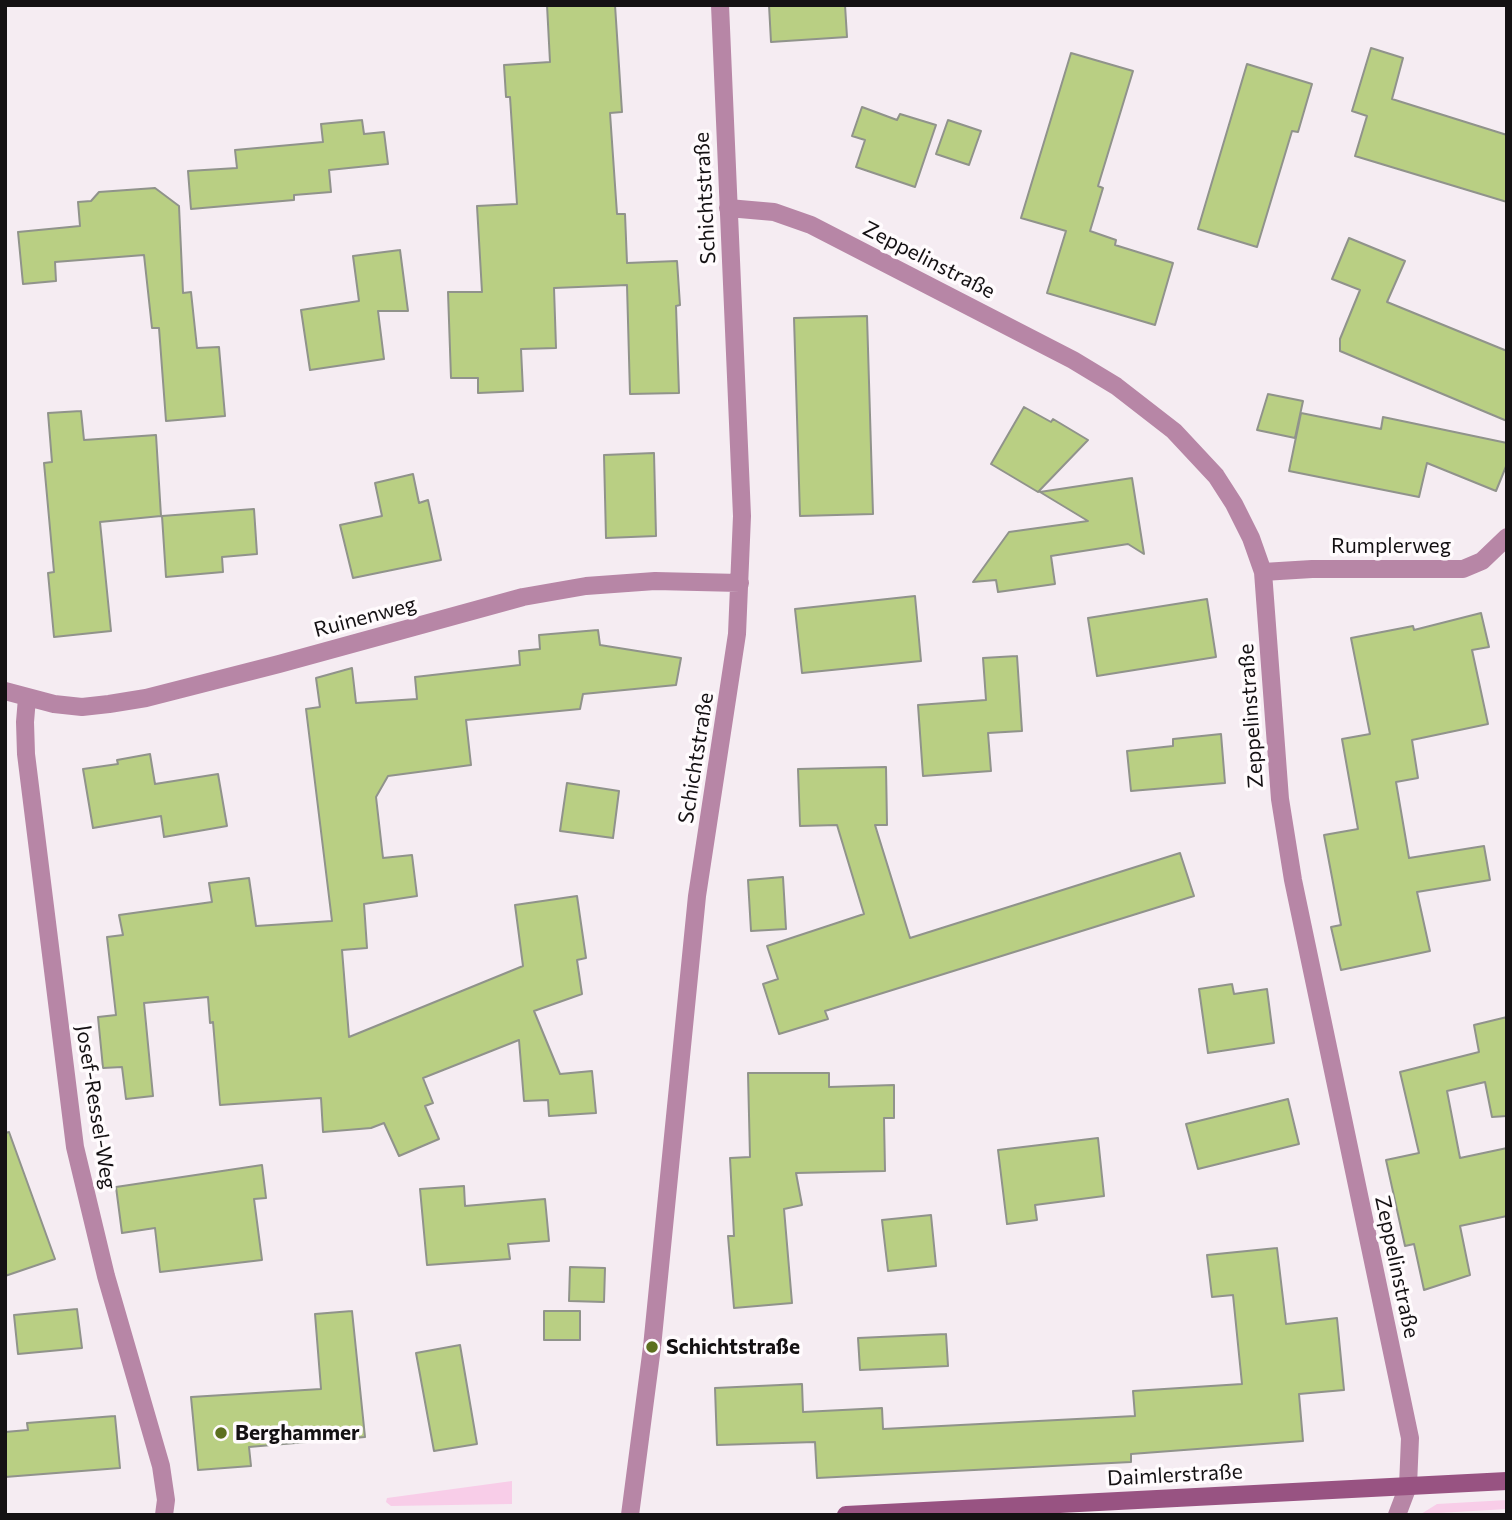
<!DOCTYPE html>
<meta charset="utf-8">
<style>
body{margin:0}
#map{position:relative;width:1512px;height:1520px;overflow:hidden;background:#f5ecf2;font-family:Commissioner,sans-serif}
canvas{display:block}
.frame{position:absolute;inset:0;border:7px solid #141113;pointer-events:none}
</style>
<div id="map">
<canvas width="1512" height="1520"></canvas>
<div class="frame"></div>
</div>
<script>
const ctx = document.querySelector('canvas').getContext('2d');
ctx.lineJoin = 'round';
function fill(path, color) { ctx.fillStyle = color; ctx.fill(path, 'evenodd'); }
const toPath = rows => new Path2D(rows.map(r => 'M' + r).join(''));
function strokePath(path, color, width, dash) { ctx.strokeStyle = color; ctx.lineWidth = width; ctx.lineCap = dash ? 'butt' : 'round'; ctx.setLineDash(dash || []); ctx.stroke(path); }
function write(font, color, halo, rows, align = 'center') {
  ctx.font = font + ' Commissioner,sans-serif'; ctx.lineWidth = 7; ctx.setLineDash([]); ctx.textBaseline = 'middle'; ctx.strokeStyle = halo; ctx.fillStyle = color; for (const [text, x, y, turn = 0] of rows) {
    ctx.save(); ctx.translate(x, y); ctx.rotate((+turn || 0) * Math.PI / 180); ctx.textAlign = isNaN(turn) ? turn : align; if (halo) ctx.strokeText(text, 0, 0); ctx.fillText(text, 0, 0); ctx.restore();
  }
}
const green = toPath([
 [512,1481,512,1504,391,1506,386,1502,387,1498],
 [1507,1500,1507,1509,1421,1514,1437,1504]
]);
const building = toPath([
 [547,5,615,5,622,112,610,113,617,214,625,214,627,263,677,261,680,305,676,306,679,393,630,394,627,285,554,288,556,348,521,349,523,391,478,393,478,378,451,378,448,292,482,292,477,206,517,204,510,97,506,97,504,65,550,62,547,5],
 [769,5,845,5,847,37,771,42,769,5],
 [1371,48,1403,58,1392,99,1507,135,1507,202,1355,156,1367,116,1352,111,1371,48],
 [1071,53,1133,71,1098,186,1103,188,1090,231,1116,240,1115,245,1173,263,1155,325,1047,293,1066,231,1021,218,1071,53],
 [1247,64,1312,84,1298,132,1292,131,1257,247,1198,229,1247,64],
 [862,107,897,120,900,114,936,125,915,187,856,167,865,140,852,136,862,107],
 [362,120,364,134,384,132,388,164,329,170,331,192,294,195,294,200,191,209,188,171,237,168,235,150,323,142,321,124,362,120],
 [948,120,981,131,969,165,936,154,948,120],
 [155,188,179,206,183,293,191,292,197,348,219,347,225,416,166,421,159,328,152,328,144,255,55,262,56,281,23,284,18,232,80,226,78,202,91,201,99,192,155,188],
 [1349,238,1405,261,1387,302,1507,351,1507,421,1340,351,1340,339,1360,290,1332,279,1349,238],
 [400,250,408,311,378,311,384,359,310,370,301,310,359,301,353,256,400,250],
 [867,316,873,514,800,516,794,318,867,316],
 [1268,394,1303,401,1295,438,1257,430,1268,394],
 [1024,407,1051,422,1053,419,1088,440,1038,492,991,464,1024,407],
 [81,411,84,440,156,435,161,516,100,522,111,631,54,637,48,573,54,572,44,463,52,462,48,413,81,411],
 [1301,413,1381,429,1383,417,1507,443,1507,464,1496,491,1427,463,1419,497,1289,471,1301,413],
 [654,453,656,536,606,538,604,455,654,453],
 [413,474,419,503,428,500,441,560,353,578,340,525,382,516,375,483,413,474],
 [1132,478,1144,554,1128,544,1051,556,1055,584,998,592,996,580,973,582,1009,532,1088,521,1040,492,1132,478],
 [254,509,257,554,222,557,223,572,166,577,162,516,254,509],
 [915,596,921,661,802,673,795,609,915,596],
 [1207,599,1216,657,1097,676,1088,618,1207,599],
 [1481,613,1489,647,1472,650,1488,724,1412,740,1418,778,1396,782,1409,858,1484,846,1490,880,1417,892,1430,951,1341,970,1331,927,1341,925,1324,835,1358,829,1342,739,1370,734,1351,638,1413,626,1414,630,1481,613],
 [598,630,600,645,681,658,676,685,583,694,580,709,466,720,471,765,388,776,376,797,383,858,412,855,417,896,364,904,367,948,342,950,349,1037,523,966,515,905,577,896,586,958,577,960,582,994,534,1011,560,1074,592,1071,596,1113,549,1116,548,1100,524,1101,519,1040,423,1078,433,1103,425,1106,439,1139,399,1156,384,1123,371,1128,323,1132,321,1098,220,1105,213,1022,210,1023,208,997,144,1003,153,1096,126,1099,122,1067,103,1068,98,1017,116,1015,107,937,123,935,119,915,212,902,209,883,249,878,256,926,332,921,306,709,320,707,316,678,352,668,356,703,417,699,415,677,520,665,519,651,540,649,539,635,598,630],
 [1017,656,1022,731,988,733,991,771,923,776,918,705,986,700,983,658,1017,656],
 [1221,734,1225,783,1131,791,1127,751,1173,746,1173,739,1221,734],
 [150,754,155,784,218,774,227,826,164,837,161,816,93,828,83,769,118,764,117,760,150,754],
 [886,767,887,825,875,825,910,938,1180,853,1194,896,825,1011,828,1019,779,1034,763,984,778,979,767,946,864,914,837,825,800,826,798,769,886,767],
 [567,783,619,791,613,838,560,831,567,783],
 [783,877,786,929,751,931,748,880,783,877],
 [1232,984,1234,994,1267,989,1274,1043,1208,1053,1199,989,1232,984],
 [1507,1017,1507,1116,1492,1117,1485,1082,1447,1091,1460,1158,1507,1148,1507,1216,1460,1226,1470,1275,1424,1290,1414,1244,1405,1246,1386,1160,1419,1153,1400,1072,1479,1052,1474,1025,1507,1017],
 [748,1073,829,1073,829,1087,894,1085,894,1118,884,1118,885,1171,796,1173,802,1205,784,1209,792,1303,734,1308,728,1236,734,1236,730,1158,750,1157,748,1073],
 [1288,1099,1299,1144,1198,1169,1186,1124,1288,1099],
 [9,1132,55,1259,5,1276,5,1133,9,1132],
 [1098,1138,1104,1196,1035,1205,1037,1220,1007,1224,998,1150,1098,1138],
 [262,1165,266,1198,254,1199,262,1260,160,1272,155,1228,122,1233,116,1187,262,1165],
 [464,1186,465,1206,545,1199,549,1241,508,1244,510,1259,427,1265,420,1189,464,1186],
 [931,1215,936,1266,888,1271,882,1220,931,1215],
 [1277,1248,1286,1324,1337,1318,1344,1390,1299,1394,1303,1441,1131,1454,1131,1462,817,1478,815,1442,717,1445,715,1388,802,1384,803,1412,882,1408,883,1429,1135,1416,1133,1391,1242,1384,1233,1295,1212,1297,1207,1255,1277,1248],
 [570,1267,605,1268,604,1302,569,1301,570,1267],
 [77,1309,82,1348,18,1354,14,1315,77,1309],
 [352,1311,365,1437,249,1447,251,1466,198,1470,191,1397,321,1389,315,1314,352,1311],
 [544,1311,580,1311,580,1340,544,1340,544,1311],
 [946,1334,948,1366,860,1370,858,1338,946,1334],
 [460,1345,477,1444,434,1451,416,1353,460,1345],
 [115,1416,120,1468,5,1477,5,1432,28,1430,27,1423,115,1416]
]);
const street = toPath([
 [728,208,774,212,811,225,1073,360,1116,386,1174,431,1216,476,1234,504,1251,538,1263,572,1280,799,1293,880,1410,1438,1408,1486,1397,1515],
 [1263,572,1312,569,1463,569,1482,561,1507,537],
 [5,691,54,704,82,707,109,704,146,698,279,664,523,597,586,586,655,581,740,583],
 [27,698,25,722,26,754,75,1147,106,1276,161,1466,166,1500,164,1515],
 [630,1515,652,1347,697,896,737,634,742,516,720,5]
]);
const secondary = toPath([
 [846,1515,1507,1481]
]);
const markers = [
 [652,1347,7,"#5c701f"],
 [221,1433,7,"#5c701f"]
];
const streetNames = [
 ["Schichtstraße",705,198,-93],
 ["Zeppelinstraße",929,260,27],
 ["Rumplerweg",1391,546],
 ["Ruinenweg",365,617,-15],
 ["Zeppelinstraße",1251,716,-94],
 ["Schichtstraße",696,758,-81],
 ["Josef-Ressel-Weg",96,1107,81],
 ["Zeppelinstraße",1397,1267,78],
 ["Daimlerstraße",1175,1475,-3]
];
const poiNames = [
 ["Schichtstraße",666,1347],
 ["Berghammer",235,1433]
];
fill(green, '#f8cde8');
fill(building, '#b9cf83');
strokePath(building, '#90938b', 2);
strokePath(street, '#b786a6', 18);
strokePath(secondary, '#985382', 18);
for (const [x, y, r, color] of markers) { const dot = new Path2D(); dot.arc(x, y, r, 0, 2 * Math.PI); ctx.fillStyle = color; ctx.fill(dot); strokePath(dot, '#fffbfd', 2.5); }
write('21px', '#141113', '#fffbfd', streetNames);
write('bold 21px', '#141113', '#fffbfd', poiNames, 'left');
</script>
